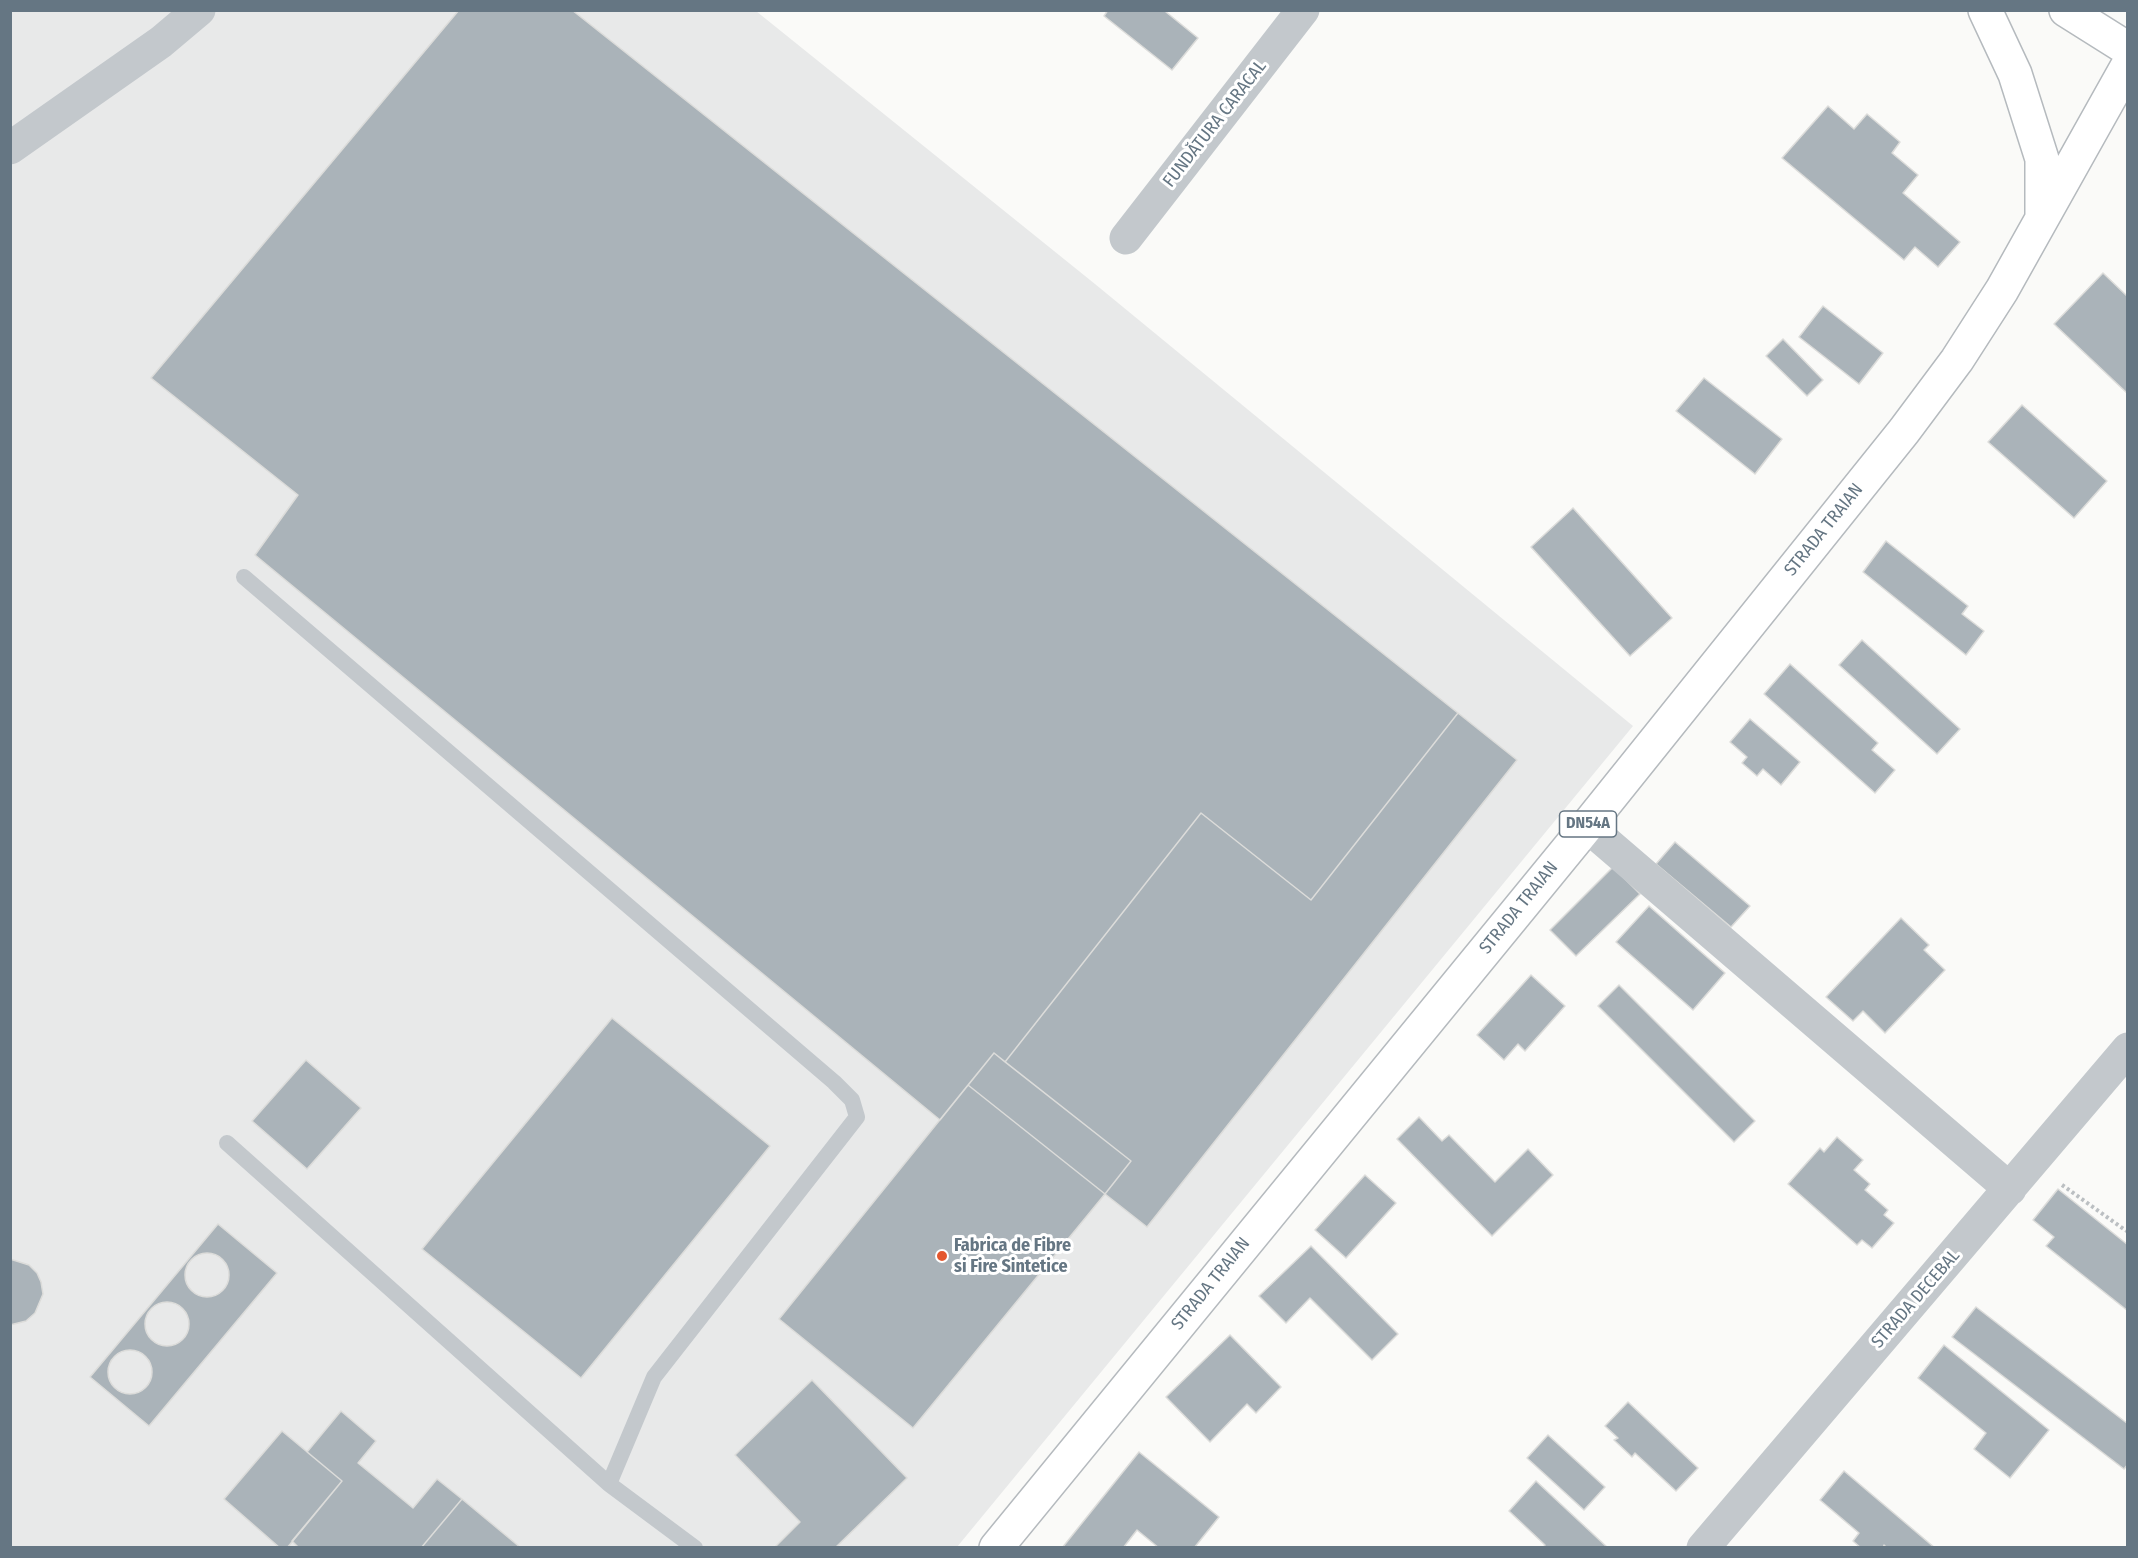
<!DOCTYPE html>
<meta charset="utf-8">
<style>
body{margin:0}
#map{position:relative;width:2138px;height:1558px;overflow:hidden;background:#fafaf8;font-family:"Fira Sans Condensed",sans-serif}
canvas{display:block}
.frame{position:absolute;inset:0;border:12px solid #657683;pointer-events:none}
</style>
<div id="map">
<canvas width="2138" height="1558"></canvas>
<div class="frame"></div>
</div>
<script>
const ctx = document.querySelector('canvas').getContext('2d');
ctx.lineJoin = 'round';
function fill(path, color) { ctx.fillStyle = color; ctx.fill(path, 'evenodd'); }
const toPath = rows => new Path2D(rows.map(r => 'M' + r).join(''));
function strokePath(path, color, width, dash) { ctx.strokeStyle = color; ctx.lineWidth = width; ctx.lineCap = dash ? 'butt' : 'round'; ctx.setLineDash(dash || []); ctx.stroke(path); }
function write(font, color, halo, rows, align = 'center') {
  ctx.font = font + ' "Fira Sans Condensed",sans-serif'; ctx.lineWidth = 6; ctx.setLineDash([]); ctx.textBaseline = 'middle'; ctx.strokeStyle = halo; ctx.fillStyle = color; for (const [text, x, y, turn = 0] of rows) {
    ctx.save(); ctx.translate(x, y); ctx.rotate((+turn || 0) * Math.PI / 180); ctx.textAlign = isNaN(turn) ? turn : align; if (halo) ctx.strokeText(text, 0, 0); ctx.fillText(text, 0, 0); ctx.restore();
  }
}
const built = toPath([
 [11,11,756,11,1095,284,1633,726,957,1547,11,1548]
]);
const building = toPath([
 [459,10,572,10,1458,713,1311,900,1201,813,1005,1062,994,1053,940,1120,255,555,298,495,151,378,459,10],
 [1108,10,1167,10,1166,12,1198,38,1172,70,1104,16,1108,10],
 [1828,106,1854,129,1867,114,1900,142,1892,153,1918,175,1903,193,1960,242,1938,267,1915,247,1904,260,1782,158,1828,106],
 [2103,273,2128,297,2128,394,2054,324,2103,273],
 [1823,306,1883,353,1859,384,1799,337,1823,306],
 [1783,339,1823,380,1807,396,1766,356,1783,339],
 [1704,378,1782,439,1755,474,1676,411,1704,378],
 [2022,405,2107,481,2074,518,1988,442,2022,405],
 [1573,508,1672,618,1630,656,1531,547,1573,508],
 [1886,541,1968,606,1962,614,1984,631,1966,655,1863,572,1886,541],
 [1862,640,1960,729,1937,754,1839,665,1862,640],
 [1790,664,1878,743,1872,750,1895,770,1875,793,1764,694,1790,664],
 [1458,713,1517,760,1147,1227,1105,1194,1131,1161,1005,1062,1201,813,1311,900,1458,713],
 [1750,719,1800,762,1781,785,1763,769,1757,776,1742,763,1747,757,1730,742,1750,719],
 [1675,842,1750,906,1731,927,1656,864,1675,842],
 [1613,867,1640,894,1576,956,1550,930,1613,867],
 [1649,906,1725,973,1693,1010,1616,942,1649,906],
 [1901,918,1929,945,1924,950,1945,970,1885,1033,1863,1011,1853,1021,1826,997,1901,918],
 [1531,975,1565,1006,1525,1051,1518,1044,1504,1060,1477,1035,1531,975],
 [1619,985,1755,1121,1734,1142,1598,1006,1619,985],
 [612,1018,770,1146,581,1378,422,1249,612,1018],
 [994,1053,1131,1161,1105,1194,968,1085,994,1053],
 [306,1060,361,1108,307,1169,252,1121,306,1060],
 [968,1085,1105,1194,913,1428,779,1319,968,1085],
 [1419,1117,1442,1141,1449,1135,1495,1182,1528,1149,1553,1175,1492,1236,1397,1139,1419,1117],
 [1837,1137,1863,1160,1854,1170,1870,1184,1865,1190,1888,1210,1884,1215,1894,1223,1872,1248,1862,1240,1857,1245,1788,1184,1820,1148,1824,1152,1837,1137],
 [1365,1175,1396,1203,1346,1258,1315,1230,1365,1175],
 [2058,1189,2128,1245,2128,1311,2046,1246,2054,1237,2033,1220,2058,1189],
 [218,1224,277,1273,149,1426,90,1377,218,1224],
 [1311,1246,1398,1334,1372,1360,1310,1298,1286,1323,1259,1296,1311,1246],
 '185 1275a22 22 0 1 1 44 0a22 22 0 1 1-44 0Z',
 [10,1259,29,1265,37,1273,41,1282,43,1294,35,1313,26,1321,10,1325,10,1259],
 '145 1324a22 22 0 1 1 44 0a22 22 0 1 1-44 0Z',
 [1976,1307,2128,1424,2128,1464,2124,1469,1952,1337,1976,1307],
 [1230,1335,1281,1387,1256,1413,1247,1404,1210,1442,1166,1397,1230,1335],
 [1944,1345,2049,1430,2010,1478,1974,1449,1986,1433,1918,1378,1944,1345],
 '108 1372a22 22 0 1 1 44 0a22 22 0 1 1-44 0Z',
 [812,1380,907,1478,835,1548,774,1548,800,1522,735,1455,812,1380],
 [1628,1402,1698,1468,1676,1491,1635,1453,1632,1457,1614,1440,1618,1438,1605,1426,1628,1402],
 [341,1411,376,1441,358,1463,413,1508,437,1479,462,1499,421,1548,299,1548,292,1541,342,1481,307,1452,341,1411],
 [282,1431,342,1481,287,1548,280,1548,224,1499,282,1431],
 [1548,1435,1605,1487,1584,1510,1527,1458,1548,1435],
 [1139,1452,1219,1517,1194,1548,1159,1548,1137,1530,1123,1548,1062,1548,1139,1452],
 [1844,1471,1935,1548,1887,1548,1884,1545,1883,1548,1861,1548,1853,1541,1859,1533,1820,1500,1844,1471],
 [1536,1481,1608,1548,1543,1548,1545,1545,1509,1511,1536,1481],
 [462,1499,521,1548,421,1548,462,1499]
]);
const path = toPath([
 [2062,1185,2128,1232]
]);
const service = toPath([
 [244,577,834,1082,852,1100,857,1117,654,1377,609,1484],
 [227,1143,609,1484,695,1548]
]);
const minor = toPath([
 [10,148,161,42,199,10],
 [1126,238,1303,10],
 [1587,826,2010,1189],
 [1703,1548,2128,1049]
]);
const primary = toPath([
 [1985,10,2015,74,2042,159,2042,217],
 [2066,10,2128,49],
 [996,1548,1587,826,1904,431,1957,360,2002,290,2128,65]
]);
const markers = [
 [942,1256,6,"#e4572e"]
];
const shields = [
 [1588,824,57]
];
const shieldNames = [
 ["DN54A",1588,824]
];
const streetNames = [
 ["FUNDĂTURA CARACAL",1215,124,-52],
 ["STRADA TRAIAN",1824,530,-51],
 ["STRADA TRAIAN",1519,908,-51],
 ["STRADA TRAIAN",1211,1284,-51],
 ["STRADA DECEBAL",1916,1299,-49]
];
const poiNames = [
 ["Fabrica de Fibre",954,1246],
 ["si Fire Sintetice",954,1267]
];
fill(built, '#e8e9e9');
fill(building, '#aab3b9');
strokePath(building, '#dcdcda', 1.5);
strokePath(primary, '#b5babe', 36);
strokePath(path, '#bbbfc2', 4, [3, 3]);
strokePath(service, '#c3c8cc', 16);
strokePath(minor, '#c3c8cc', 33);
strokePath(primary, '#fff', 33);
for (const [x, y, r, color] of markers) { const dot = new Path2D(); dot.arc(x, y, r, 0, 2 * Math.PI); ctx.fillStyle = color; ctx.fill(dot); strokePath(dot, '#fff', 2); }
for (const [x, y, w] of shields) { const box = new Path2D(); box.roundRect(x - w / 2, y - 13, w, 26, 4.5); ctx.fillStyle = '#fff'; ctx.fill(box); strokePath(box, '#657683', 1.5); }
write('bold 16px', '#657683', null, shieldNames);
write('18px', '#657683', '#fff', streetNames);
write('bold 18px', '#657683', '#fff', poiNames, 'left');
</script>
